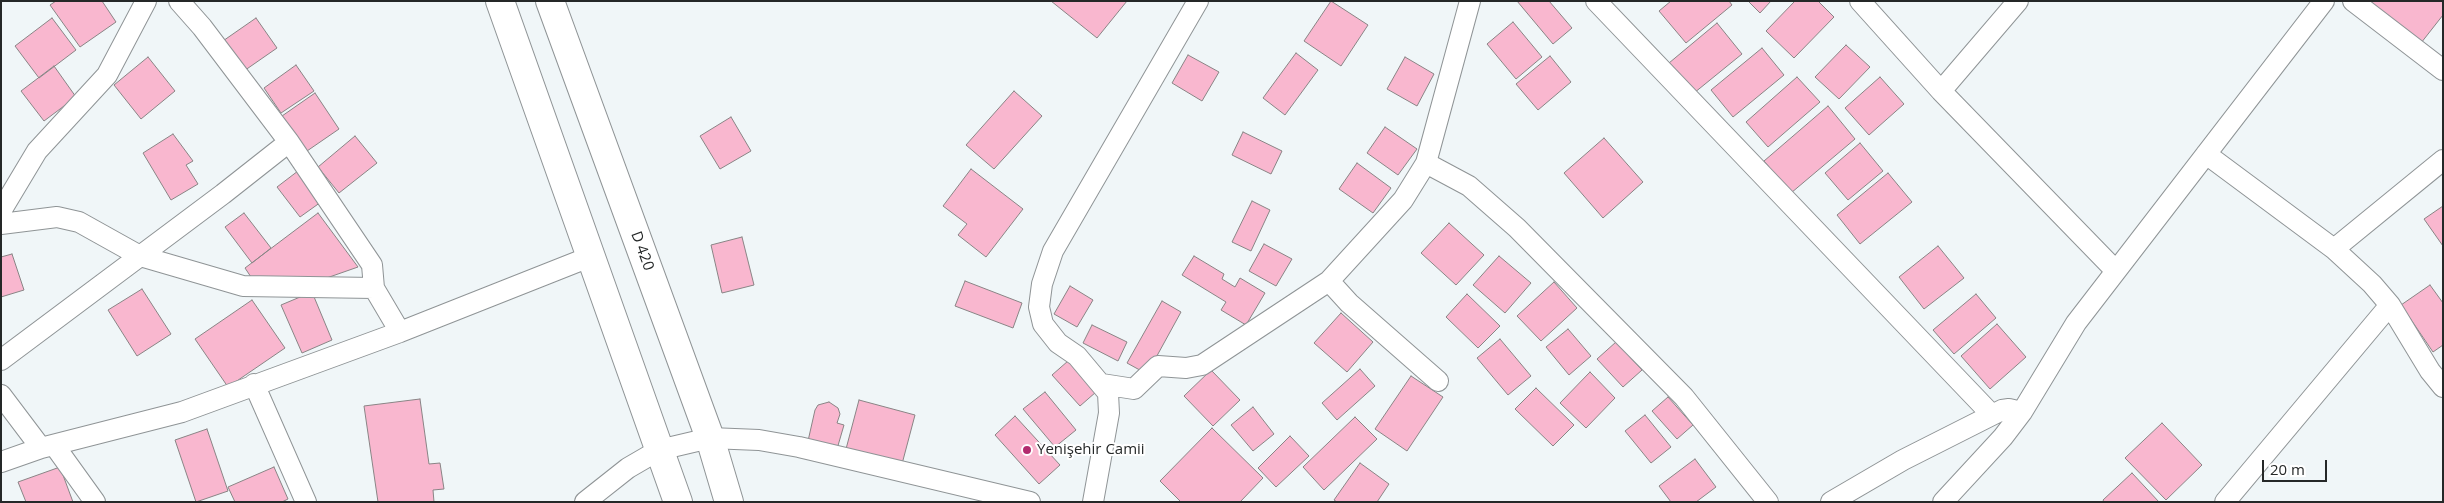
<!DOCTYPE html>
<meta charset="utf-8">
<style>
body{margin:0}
#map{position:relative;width:2444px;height:503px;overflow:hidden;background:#f0f6f8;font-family:"Open Sans",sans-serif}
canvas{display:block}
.frame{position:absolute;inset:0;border:2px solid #252828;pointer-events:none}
.scale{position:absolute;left:2262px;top:460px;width:65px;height:22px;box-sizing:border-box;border:2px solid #252828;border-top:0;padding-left:6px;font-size:15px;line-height:18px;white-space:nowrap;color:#252828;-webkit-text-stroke:4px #fff;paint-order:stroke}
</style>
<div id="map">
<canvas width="2444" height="503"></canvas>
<div class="frame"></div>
<div class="scale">20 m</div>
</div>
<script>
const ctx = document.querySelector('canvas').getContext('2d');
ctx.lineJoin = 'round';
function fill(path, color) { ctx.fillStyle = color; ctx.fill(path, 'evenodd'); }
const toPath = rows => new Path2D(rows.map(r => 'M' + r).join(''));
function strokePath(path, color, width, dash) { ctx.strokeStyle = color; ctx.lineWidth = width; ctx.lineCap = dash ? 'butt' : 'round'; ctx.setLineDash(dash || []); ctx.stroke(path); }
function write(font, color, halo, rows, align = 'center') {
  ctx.font = font + ' "Open Sans",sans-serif'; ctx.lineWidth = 4; ctx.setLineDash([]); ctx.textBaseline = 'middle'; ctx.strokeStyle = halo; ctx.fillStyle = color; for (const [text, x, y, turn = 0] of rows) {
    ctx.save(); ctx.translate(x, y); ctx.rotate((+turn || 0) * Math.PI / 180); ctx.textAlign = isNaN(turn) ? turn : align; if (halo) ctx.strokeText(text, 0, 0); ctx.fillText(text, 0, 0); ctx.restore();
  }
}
const building = toPath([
 [56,1,102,1,116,22,80,47,50,5,56,1],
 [1051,1,1127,1,1097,38,1051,1],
 [1331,1,1368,25,1341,66,1304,41,1331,1],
 [1517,1,1549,1,1572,28,1553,44,1517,1],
 [1671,1,1729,1,1732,5,1686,43,1659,11,1671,1],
 [1748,1,1771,1,1760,13,1748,1],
 [1795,1,1818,1,1834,17,1794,58,1766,31,1795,1],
 [2372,1,2443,1,2443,15,2421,43,2370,4,2372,1],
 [52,18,76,50,39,78,15,46,52,18],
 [256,18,277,48,241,73,220,43,256,18],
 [1513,22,1542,57,1516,79,1487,44,1513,22],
 [1717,23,1742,54,1694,93,1669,63,1717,23],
 [1846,45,1870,67,1839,99,1815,77,1846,45],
 [1762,48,1784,75,1733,117,1711,90,1762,48],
 [1296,53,1318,70,1285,115,1263,98,1296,53],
 [1188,55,1219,72,1202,101,1172,83,1188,55],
 [1550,56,1571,82,1538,110,1516,84,1550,56],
 [148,57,175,91,141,119,114,85,148,57],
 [1405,57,1434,74,1417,106,1387,89,1405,57],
 [296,65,314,91,281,113,264,88,296,65],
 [54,66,76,97,44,121,21,91,54,66],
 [1797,77,1820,102,1768,147,1746,122,1797,77],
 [1880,77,1904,104,1869,135,1845,108,1880,77],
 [1014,91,1042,116,994,169,966,145,1014,91],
 [315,93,339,129,307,151,282,116,315,93],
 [1828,106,1855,139,1791,193,1764,161,1828,106],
 [731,117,751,151,720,169,700,136,731,117],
 [1385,127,1417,149,1398,175,1367,153,1385,127],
 [1243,132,1282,151,1271,174,1232,155,1243,132],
 [173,134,193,161,186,165,198,184,171,200,143,153,173,134],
 [355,136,377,163,339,193,318,167,355,136],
 [1604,138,1643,182,1603,218,1564,173,1604,138],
 [1860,143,1883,171,1848,200,1825,173,1860,143],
 [1357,163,1391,188,1373,213,1339,189,1357,163],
 [971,169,1023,209,986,257,958,235,967,224,943,206,971,169],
 [298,171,321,202,300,217,277,187,298,171],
 [1888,173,1912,202,1860,244,1837,215,1888,173],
 [1252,201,1270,210,1251,251,1232,242,1252,201],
 [2443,206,2443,246,2424,219,2443,206],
 [244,213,271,248,252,263,225,227,244,213],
 [318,213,358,267,318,281,255,283,245,268,318,213],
 [1449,223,1484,255,1456,285,1421,253,1449,223],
 [742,237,754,285,722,293,711,245,742,237],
 [1264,244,1292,259,1276,286,1249,271,1264,244],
 [1938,246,1964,278,1924,309,1899,277,1938,246],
 [12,254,24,290,1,297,1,257,12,254],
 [1194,256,1224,274,1222,279,1235,287,1240,278,1265,293,1246,325,1221,310,1226,302,1182,275,1194,256],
 [1499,256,1531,283,1505,313,1473,285,1499,256],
 [965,281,1022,303,1013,328,955,306,965,281],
 [1554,282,1577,308,1541,341,1517,316,1554,282],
 [2430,285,2443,303,2443,345,2433,352,2401,305,2430,285],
 [1070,286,1093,300,1077,327,1054,314,1070,286],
 [142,289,171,334,137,356,108,310,142,289],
 [312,292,332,340,302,353,281,305,312,292],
 [1467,294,1500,326,1478,348,1446,317,1467,294],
 [1976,294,1996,318,1954,354,1933,330,1976,294],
 [252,300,285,348,228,387,195,339,252,300],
 [1162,301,1181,312,1147,374,1127,363,1162,301],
 [1341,313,1373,342,1347,372,1314,343,1341,313],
 [1997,324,2026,357,1990,389,1961,356,1997,324],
 [1092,325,1127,342,1118,361,1083,343,1092,325],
 [1568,329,1591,356,1569,375,1546,347,1568,329],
 [1500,339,1531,376,1508,395,1477,358,1500,339],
 [1616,342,1642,370,1623,387,1597,359,1616,342],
 [1068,361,1096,392,1080,406,1052,375,1068,361],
 [1360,369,1375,386,1337,420,1322,403,1360,369],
 [1211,370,1240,400,1213,426,1184,396,1211,370],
 [1590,372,1615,398,1586,428,1560,403,1590,372],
 [1411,376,1443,397,1407,451,1375,429,1411,376],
 [1536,388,1574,425,1553,446,1515,409,1536,388],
 [1045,392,1076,430,1055,447,1023,409,1045,392],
 [1668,397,1693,425,1677,439,1652,411,1668,397],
 [420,399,429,464,440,463,444,489,433,490,434,502,378,502,364,406,420,399],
 [859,400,915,415,902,464,846,449,859,400],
 [829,402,838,408,840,414,837,423,844,425,837,449,808,441,815,410,818,405,829,402],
 [1253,407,1274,434,1253,451,1231,425,1253,407],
 [1645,415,1671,447,1651,463,1625,431,1645,415],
 [1015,416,1060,465,1039,484,995,435,1015,416],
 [1355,417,1377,439,1324,490,1303,467,1355,417],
 [2162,423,2202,465,2166,500,2125,458,2162,423],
 [1212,428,1263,478,1240,502,1181,502,1160,481,1212,428],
 [207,429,228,491,196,502,175,440,207,429],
 [1290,436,1309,456,1276,487,1258,468,1290,436],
 [1695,459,1716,487,1696,502,1671,502,1659,486,1695,459],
 [1360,463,1389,484,1377,502,1337,502,1334,500,1360,463],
 [60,467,73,502,26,502,18,482,60,467],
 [274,467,288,499,282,502,235,502,228,487,274,467],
 [2132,473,2159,502,2104,502,2103,500,2132,473]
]);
const street = toPath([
 [179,1,202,27,289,142,372,265,374,288,400,332],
 [1596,1,1992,415],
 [1860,1,1941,91,2116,271],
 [2353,1,2443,70],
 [1941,91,2018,1],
 [2206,154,2334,249,2372,284,2390,305,2430,371,2443,387],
 [1426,163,1469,186,1517,228,1684,397,1768,502],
 [1,211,37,151,107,75,146,1],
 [1,224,57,217,79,222,140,256,243,286,374,288],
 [2334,249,2443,160],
 [1329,281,1349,303,1438,381],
 [1,360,223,194,289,142],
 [254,384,306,502],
 [1102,384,1134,389,1158,366,1186,368,1202,365,1329,281,1403,200,1426,163,1470,1],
 [1,395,41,448],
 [54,445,95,502],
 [1,462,41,448,182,412,400,332,592,256],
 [585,502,628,468,659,450,710,438,759,440,799,447,1030,502],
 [1093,502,1109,413,1108,393,1077,356,1058,343,1043,324,1039,307,1042,284,1053,251,1198,1],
 [1831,502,1903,460,2002,410,2009,409,2022,412],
 [1943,502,2003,437,2022,412,2076,323,2324,1],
 [2225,502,2390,305]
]);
const highway = toPath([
 [500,1,678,502],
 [550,1,710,438,729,502]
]);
const markers = [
 [1027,450,5,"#b22b6e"]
];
const streetNames = [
 ["D 420",642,251,70]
];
const poiNames = [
 ["Yenişehir Camii",1037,450]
];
fill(building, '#f9b7cf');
strokePath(building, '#898485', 1);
strokePath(street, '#8f9496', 22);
strokePath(highway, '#8f9496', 30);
strokePath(street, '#fff', 20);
strokePath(highway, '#fff', 28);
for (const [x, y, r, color] of markers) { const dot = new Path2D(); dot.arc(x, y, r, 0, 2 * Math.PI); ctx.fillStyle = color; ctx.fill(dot); strokePath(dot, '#fff', 2); }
write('15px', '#252828', '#fff', streetNames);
write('15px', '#252828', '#fff', poiNames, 'left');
</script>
